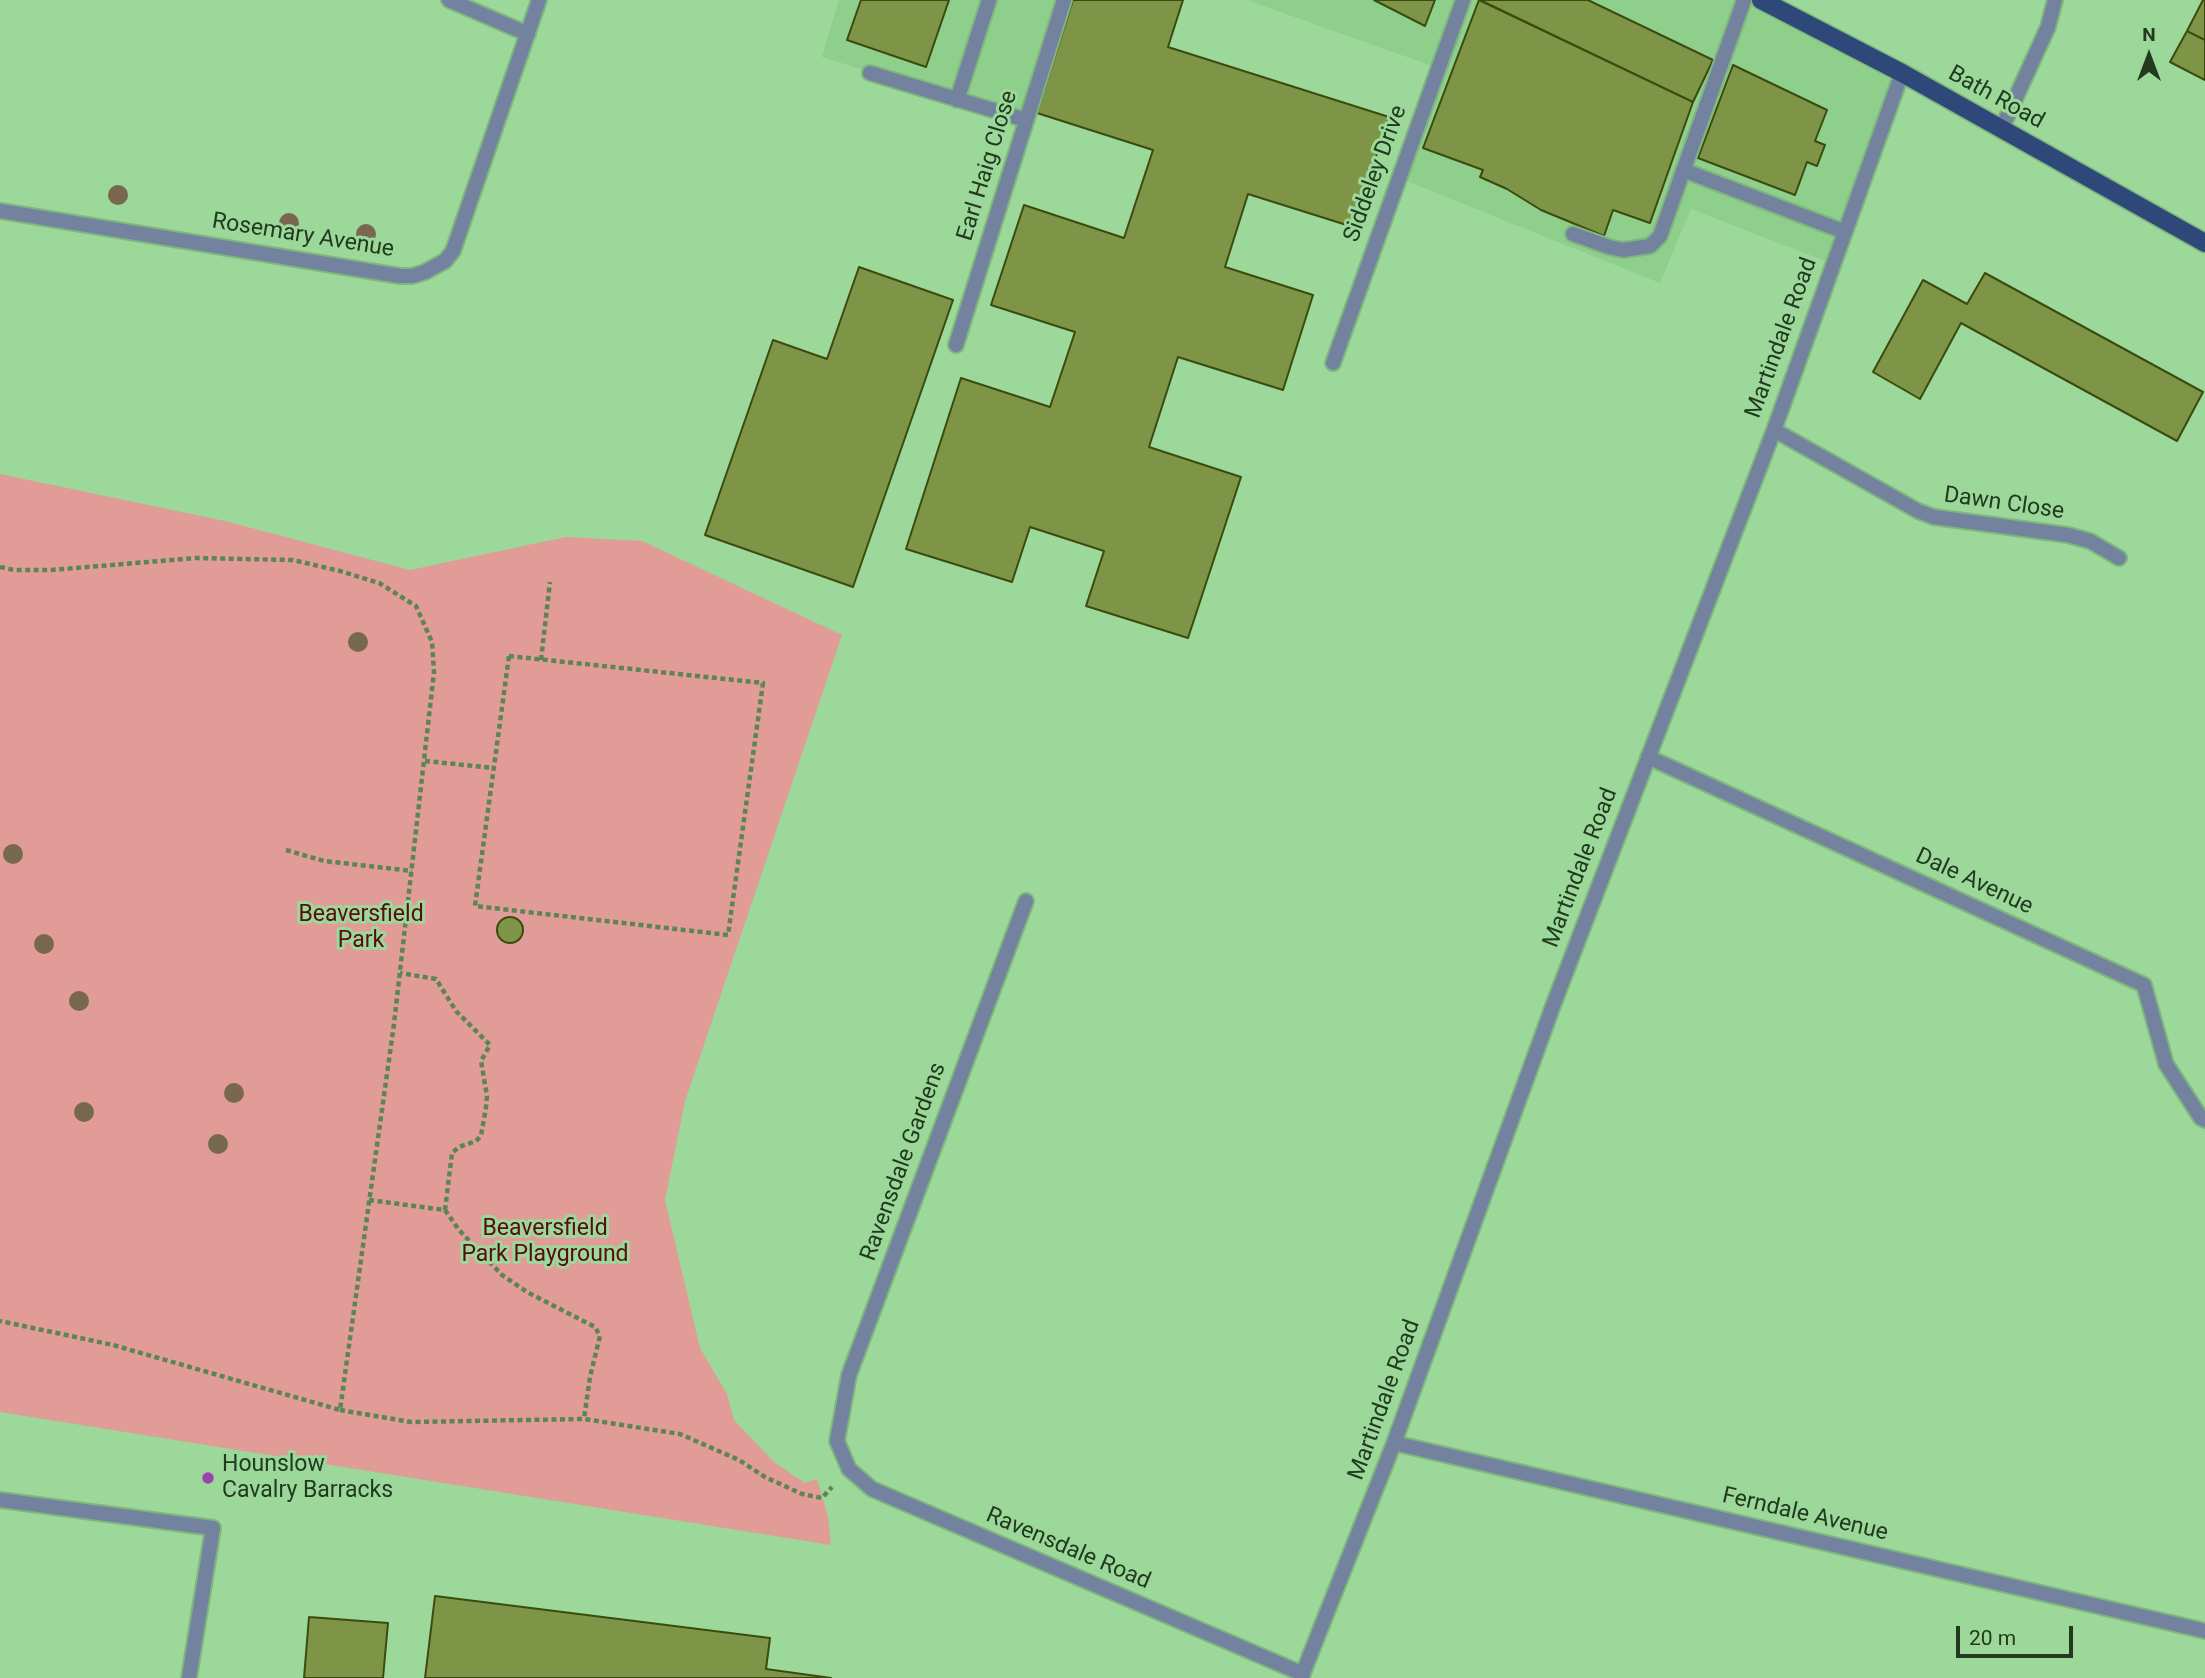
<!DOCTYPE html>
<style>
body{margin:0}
#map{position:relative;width:2205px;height:1678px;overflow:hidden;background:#9bd899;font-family:Roboto,sans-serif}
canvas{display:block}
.north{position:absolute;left:2114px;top:21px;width:70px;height:70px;-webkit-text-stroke:5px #9bd899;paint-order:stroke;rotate:0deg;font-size:19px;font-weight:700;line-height:28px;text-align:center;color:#213a20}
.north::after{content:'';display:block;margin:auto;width:24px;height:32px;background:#213a20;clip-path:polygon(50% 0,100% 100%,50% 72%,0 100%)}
.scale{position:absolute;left:1956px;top:1626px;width:117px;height:32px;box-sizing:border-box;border:4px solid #213a20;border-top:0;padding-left:9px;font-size:21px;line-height:24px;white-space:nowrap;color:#213a20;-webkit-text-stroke:5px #9bd899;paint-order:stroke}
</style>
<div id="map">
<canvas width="2205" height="1678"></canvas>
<div class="north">N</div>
<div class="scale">20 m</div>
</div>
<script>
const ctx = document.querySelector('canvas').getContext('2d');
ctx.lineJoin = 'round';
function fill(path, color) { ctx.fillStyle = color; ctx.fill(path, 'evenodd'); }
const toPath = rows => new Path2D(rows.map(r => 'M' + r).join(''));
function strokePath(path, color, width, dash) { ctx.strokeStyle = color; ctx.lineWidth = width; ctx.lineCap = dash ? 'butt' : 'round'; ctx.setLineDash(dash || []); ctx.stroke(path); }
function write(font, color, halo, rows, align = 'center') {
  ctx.font = font + ' Roboto,sans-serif'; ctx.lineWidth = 6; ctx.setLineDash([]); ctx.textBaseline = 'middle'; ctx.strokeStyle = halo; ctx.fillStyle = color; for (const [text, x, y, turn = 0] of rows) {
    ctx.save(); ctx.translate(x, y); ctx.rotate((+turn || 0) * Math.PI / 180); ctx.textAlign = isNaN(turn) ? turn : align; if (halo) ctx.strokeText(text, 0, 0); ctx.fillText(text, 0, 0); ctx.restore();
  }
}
const built = toPath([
 [839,0,1064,0,1026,120,822,57],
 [1247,0,1761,0,1902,73,1833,264,1691,209,1660,283,1399,178,1438,68]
]);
const green = toPath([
 [0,474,225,521,410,570,566,537,642,541,842,635,685,1101,665,1200,700,1348,727,1394,734,1420,774,1462,805,1483,817,1479,828,1517,831,1545,0,1412]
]);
const building = toPath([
 [861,0,949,0,926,67,847,40,861,0],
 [1073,0,1183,0,1168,47,1389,117,1353,227,1248,194,1225,267,1313,295,1283,390,1178,357,1149,447,1241,477,1188,638,1086,606,1104,551,1030,527,1012,582,906,549,961,378,1050,407,1075,332,991,305,1024,205,1124,238,1153,150,1037,113,1073,0],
 [1374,0,1435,0,1425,26,1374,0],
 [1479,0,1693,102,1650,223,1613,210,1604,236,1541,210,1507,189,1480,177,1483,170,1423,148,1479,0],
 [1480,0,1588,0,1713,60,1693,102,1480,0],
 [2203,0,2205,0,2205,40,2187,31,2203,0],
 [2187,31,2205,40,2205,80,2170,62,2187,31],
 [1733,65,1827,110,1815,141,1825,145,1817,166,1807,162,1795,195,1698,158,1733,65],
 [859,267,953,300,853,587,705,535,773,340,827,359,859,267],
 [1985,273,2203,392,2177,441,1961,323,1920,399,1873,372,1923,280,1967,304,1985,273],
 '497 930a13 13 0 1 1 26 0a13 13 0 1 1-26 0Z',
 [435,1596,770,1638,766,1669,831,1678,425,1678,435,1596],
 [309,1617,388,1623,383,1678,304,1678,309,1617]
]);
const path = toPath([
 [0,567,14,570,51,570,196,558,293,560,340,571,379,583,416,606,432,642,434,672,394,1024,340,1410,113,1345,0,1321],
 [509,656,763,683,728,935,475,906,509,656],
 [541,660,550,582],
 [425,761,494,768],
 [286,850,324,861,412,871],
 [369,1200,445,1210,452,1153,459,1147,476,1141,481,1136,486,1107,487,1096,481,1061,490,1045,456,1011,436,979,400,973],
 [445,1210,459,1230,502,1275,527,1292,595,1327,600,1336,590,1377,584,1419],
 [340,1410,411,1422,584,1419,680,1434,739,1460,765,1477,802,1494,822,1498,832,1487]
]);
const lane = toPath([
 [870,73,1026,120],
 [957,100,989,0],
 [1683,170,1845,232],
 [1573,234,1609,247,1623,250,1650,246,1660,236,1744,0],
 [0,1500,213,1528,189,1678]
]);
const street = toPath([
 [449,0,528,34],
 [2001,130,2048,27,2055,0],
 [0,211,400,276,412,276,425,272,445,261,453,251,539,0],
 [956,345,1064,0],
 [1333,363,1463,0],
 [1774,430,1918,511,1934,517,2068,535,2090,541,2119,558],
 [1648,757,2144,985,2166,1064,2201,1118,2205,1120],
 [1026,901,849,1375,837,1441,849,1469,872,1489,1303,1674],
 [1394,1443,2205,1631],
 [1301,1678,1394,1443,1554,1003,1774,430,1902,73]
]);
const primary = toPath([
 [1761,0,1902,73,2205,243]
]);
const trees = [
 [118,195],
 [289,223],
 [366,234],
 [358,642],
 [13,854],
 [44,944],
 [79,1001],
 [234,1093],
 [84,1112],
 [218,1144]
];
const markers = [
 [208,1478,7,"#a042ab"]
];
const streetNames = [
 ["Bath Road",1996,98,29],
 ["Earl Haig Close",988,166,-73],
 ["Siddeley Drive",1376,174,-70],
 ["Rosemary Avenue",303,236,9],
 ["Martindale Road",1782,338,-70],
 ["Dawn Close",2004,504,8],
 ["Martindale Road",1581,868,-69],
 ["Dale Avenue",1974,882,25],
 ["Ravensdale Gardens",904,1162,-70],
 ["Martindale Road",1385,1400,-70],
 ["Ferndale Avenue",1805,1515,13],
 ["Ravensdale Road",1068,1549,23]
];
const parkNames = [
 ["Beaversfield",361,915],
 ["Park",361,941],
 ["Beaversfield",545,1229],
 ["Park Playground",545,1255]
];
const poiNames = [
 ["Hounslow",222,1465],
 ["Cavalry Barracks",222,1491]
];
fill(built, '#8dcf8b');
fill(green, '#e19c97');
fill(building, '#7e9548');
strokePath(building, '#3b4b0e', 2);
strokePath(lane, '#80b57e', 18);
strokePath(street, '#80b57e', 18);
strokePath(primary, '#80b57e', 21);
strokePath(path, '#5b8559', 4.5, [5, 3.5]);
strokePath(lane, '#72829f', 14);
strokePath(street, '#72829f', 14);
strokePath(primary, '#2f487a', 18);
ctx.fillStyle = '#77684f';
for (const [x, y] of trees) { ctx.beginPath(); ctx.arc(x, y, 10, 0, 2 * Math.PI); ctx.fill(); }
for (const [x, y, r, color] of markers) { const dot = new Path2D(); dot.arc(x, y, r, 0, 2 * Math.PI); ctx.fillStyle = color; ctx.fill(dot); strokePath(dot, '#9bd899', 2.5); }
write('23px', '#213a20', '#9bd899', streetNames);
write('23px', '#5a0c12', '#9bd899', parkNames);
write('23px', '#213a20', '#9bd899', poiNames, 'left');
</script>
